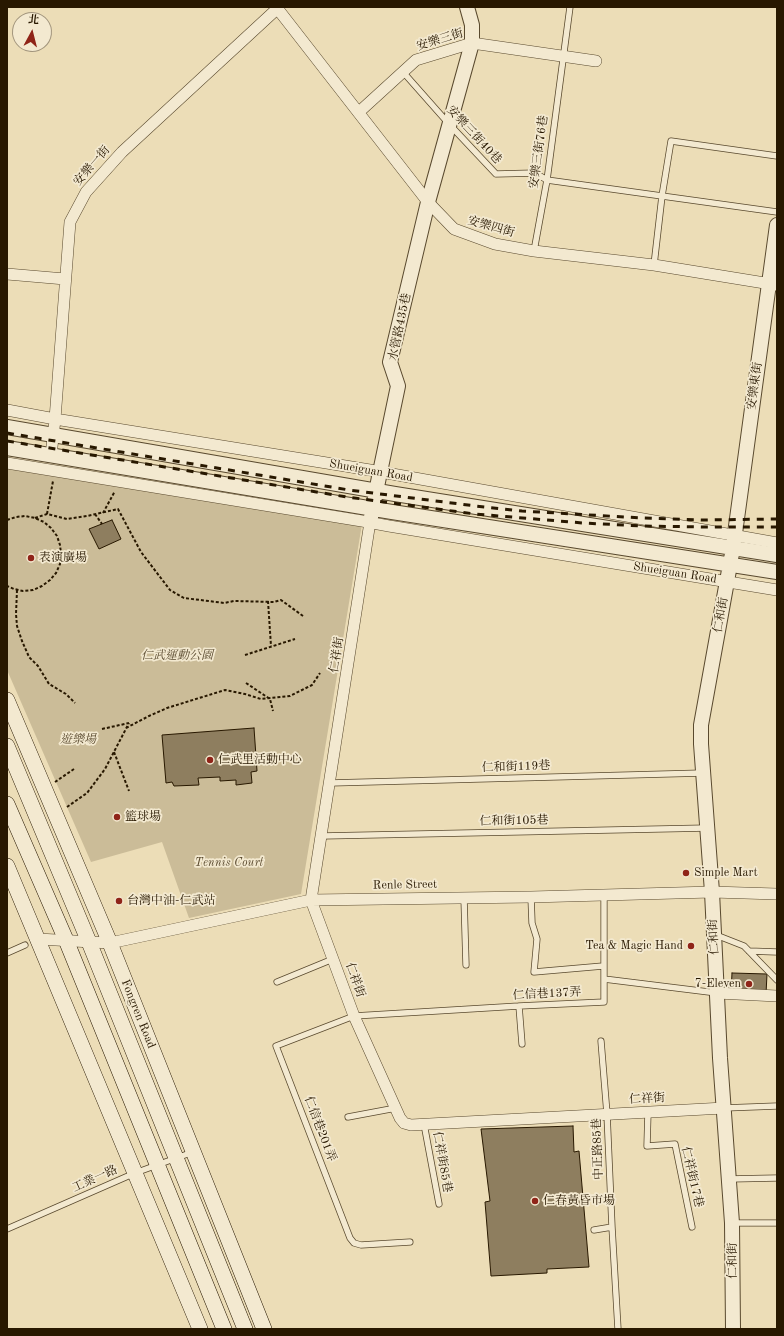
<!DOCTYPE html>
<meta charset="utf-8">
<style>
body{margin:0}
#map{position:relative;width:784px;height:1336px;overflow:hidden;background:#ecddb7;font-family:"Old Standard TT","Noto Serif TC",serif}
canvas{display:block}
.frame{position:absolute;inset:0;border:8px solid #281800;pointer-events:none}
.north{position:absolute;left:12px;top:12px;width:40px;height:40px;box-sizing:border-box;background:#f3e9d0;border:1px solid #a2957d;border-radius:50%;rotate:7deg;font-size:11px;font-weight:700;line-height:16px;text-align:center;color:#281800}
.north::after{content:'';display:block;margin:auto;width:14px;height:18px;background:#8f2418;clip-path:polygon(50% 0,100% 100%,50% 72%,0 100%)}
</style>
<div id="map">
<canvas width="784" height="1336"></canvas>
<div class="frame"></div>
<div class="north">北</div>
</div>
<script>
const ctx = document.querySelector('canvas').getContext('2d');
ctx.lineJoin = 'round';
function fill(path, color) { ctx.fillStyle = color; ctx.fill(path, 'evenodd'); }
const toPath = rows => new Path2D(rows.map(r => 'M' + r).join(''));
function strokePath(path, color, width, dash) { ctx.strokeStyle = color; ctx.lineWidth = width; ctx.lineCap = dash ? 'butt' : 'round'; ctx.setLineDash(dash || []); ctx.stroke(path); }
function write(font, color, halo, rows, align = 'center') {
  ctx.font = font + ' "Old Standard TT","Noto Serif TC",serif'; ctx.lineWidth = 3.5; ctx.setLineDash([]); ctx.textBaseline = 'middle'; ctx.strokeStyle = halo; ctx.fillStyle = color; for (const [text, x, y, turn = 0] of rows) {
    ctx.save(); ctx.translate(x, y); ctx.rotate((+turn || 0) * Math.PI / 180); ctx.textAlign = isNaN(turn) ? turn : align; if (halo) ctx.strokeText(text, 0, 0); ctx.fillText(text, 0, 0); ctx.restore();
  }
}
const green = toPath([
 [7,463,362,524,301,894,189,918,162,842,91,862,7,670]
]);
const building = toPath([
 [112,520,121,539,99,549,89,529,112,520],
 [254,728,257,771,251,772,252,783,236,785,236,780,220,781,220,777,198,778,199,785,174,786,172,782,166,783,162,735,254,728],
 [732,973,767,974,766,994,731,993,732,973],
 [573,1126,574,1152,579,1151,589,1267,547,1269,547,1273,491,1276,485,1202,490,1201,481,1129,573,1126]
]);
const path = toPath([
 [103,513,115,491],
 [47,514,53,481],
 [95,514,102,524],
 [35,518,47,514,67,519,87,516,118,509,141,552,170,590,184,598,224,603,234,601,274,602,281,600,303,616],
 [7,520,16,517,25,516,35,518,44,522,51,528,57,536,60,545,61,554,60,564,56,573,50,580,42,586,33,590,23,591,14,589,7,586],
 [17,590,16,614,17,626,22,641,29,657,38,666,49,684,66,694,75,703],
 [268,601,271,646],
 [245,655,295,639],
 [246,683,270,699,273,711],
 [126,728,149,716,167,708,225,690,245,694,261,699,290,696,312,685,320,673],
 [102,729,129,723],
 [114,752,129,791],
 [55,782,74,769],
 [67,807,87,793,105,769,129,723]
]);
const service = toPath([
 [403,72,449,124,496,174,535,173,547,180,777,212],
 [534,251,547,180,570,7],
 [654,265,662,196,671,141,777,156],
 [330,783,703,773],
 [322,836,707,828],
 [604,895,604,979],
 [531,897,532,923,537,939,534,972,603,966],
 [464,898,466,965],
 [716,935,744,946,777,980],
 [749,951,777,952],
 [7,953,25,945],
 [277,982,333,959],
 [519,1006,522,1044],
 [601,1041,607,1114,612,1227,618,1329],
 [724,1108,777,1106],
 [648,1112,647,1146,675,1144,692,1227],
 [348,1117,396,1108],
 [424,1124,439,1204],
 [729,1179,777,1178],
 [733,1223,777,1223],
 [7,1229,135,1173,193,1152],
 [594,1230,612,1227],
 [410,1242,361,1245,354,1243,350,1238,276,1046,354,1016,519,1006,604,1002,604,979,717,993]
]);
const minor = toPath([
 [277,8,428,202,454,229,495,244,534,251,654,265,777,285],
 [359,112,416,60,472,43,596,61],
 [7,274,65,279],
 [7,410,55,419,370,470,777,543],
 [51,456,55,419,70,222,86,192,122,152,279,7],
 [7,463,362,521,389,526,777,590],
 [370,522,311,900,354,1016,400,1118,404,1123,411,1125,724,1108],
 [38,939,110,943,311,900,531,897,712,892,777,894],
 [717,993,777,996]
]);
const tertiary = toPath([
 [7,427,395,494,777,555],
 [7,448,392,512,777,572],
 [370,522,380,472,398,386,390,362,428,202,472,43,472,25,467,7],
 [733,1329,732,1223,720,1058,712,892,701,744,701,725,733,548,777,225]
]);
const secondary = toPath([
 [7,700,110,943,264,1329],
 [7,746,89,942,245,1329],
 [7,804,66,940,224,1329],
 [7,866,200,1329]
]);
const rail = toPath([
 [7,433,349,490,476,506,522,511,642,518,703,520,777,519],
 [7,441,347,497,475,514,583,523,642,526,703,527,777,527]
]);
const markers = [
 [31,558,4,"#8f2418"],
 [210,760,4,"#8f2418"],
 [117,817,4,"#8f2418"],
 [686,873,4,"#8f2418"],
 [119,901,4,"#8f2418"],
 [691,946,4,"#8f2418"],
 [749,984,4,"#8f2418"],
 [535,1201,4,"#8f2418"]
];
const streetNames = [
 ["安樂三街",440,40,-17],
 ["安樂三街40巷",474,135,47],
 ["安樂三街76巷",539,152,-82],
 ["安樂一街",92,166,-49],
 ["安樂四街",491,227,16],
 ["水管路435巷",400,327,-78],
 ["安樂東街",755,386,-82],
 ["Shueiguan Road",371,471,10],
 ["Shueiguan Road",675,573,9],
 ["仁和街",721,615,-80],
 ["仁祥街",337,655,-81],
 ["仁和街119巷",516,767,-2],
 ["仁和街105巷",514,821,-1],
 ["Renle Street",405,885,-1],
 ["仁和街",714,937,-93],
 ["仁祥街",355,980,70],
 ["仁信巷137弄",547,994,-3],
 ["Fongren Road",138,1014,68],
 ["仁祥街",647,1099,-3],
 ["仁信巷201弄",320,1129,69],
 ["中正路85巷",598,1149,-92],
 ["仁祥街85巷",442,1162,80],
 ["仁祥街17巷",692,1177,77],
 ["工業一路",95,1179,-24],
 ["仁和街",733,1261,-90]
];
const poiNames = [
 ["表演廣場",39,558],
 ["仁武里活動中心",218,760],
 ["籃球場",125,817],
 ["Simple Mart",694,873],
 ["台灣中油-仁武站",127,901],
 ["Tea & Magic Hand",683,946,"right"],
 ["7-Eleven",741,984,"right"],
 ["仁春黃昏市場",543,1201]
];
const parkNames = [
 ["仁武運動公園",177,656],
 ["遊樂場",78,740],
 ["Tennis Court",229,863]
];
fill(green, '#cbbc98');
fill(building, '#8e7e5f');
strokePath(building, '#281800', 1);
strokePath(service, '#59492e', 7);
strokePath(minor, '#59492e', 12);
strokePath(tertiary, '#59492e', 16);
strokePath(secondary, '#281800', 16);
strokePath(path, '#281800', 2, [3, 2]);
strokePath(service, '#f3e9d0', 5.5);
strokePath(minor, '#f3e9d0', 11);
strokePath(tertiary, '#f3e9d0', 14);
strokePath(secondary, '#f3e9d0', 15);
strokePath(rail, '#281800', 3, [7, 7]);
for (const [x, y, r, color] of markers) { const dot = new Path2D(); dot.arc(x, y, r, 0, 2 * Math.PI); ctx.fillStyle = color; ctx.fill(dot); strokePath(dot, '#f3e9d0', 1.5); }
write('12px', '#281800', '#f3e9d0', streetNames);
write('12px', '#281800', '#f3e9d0', poiNames, 'left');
write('italic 12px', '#59492e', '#f3e9d0', parkNames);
</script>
